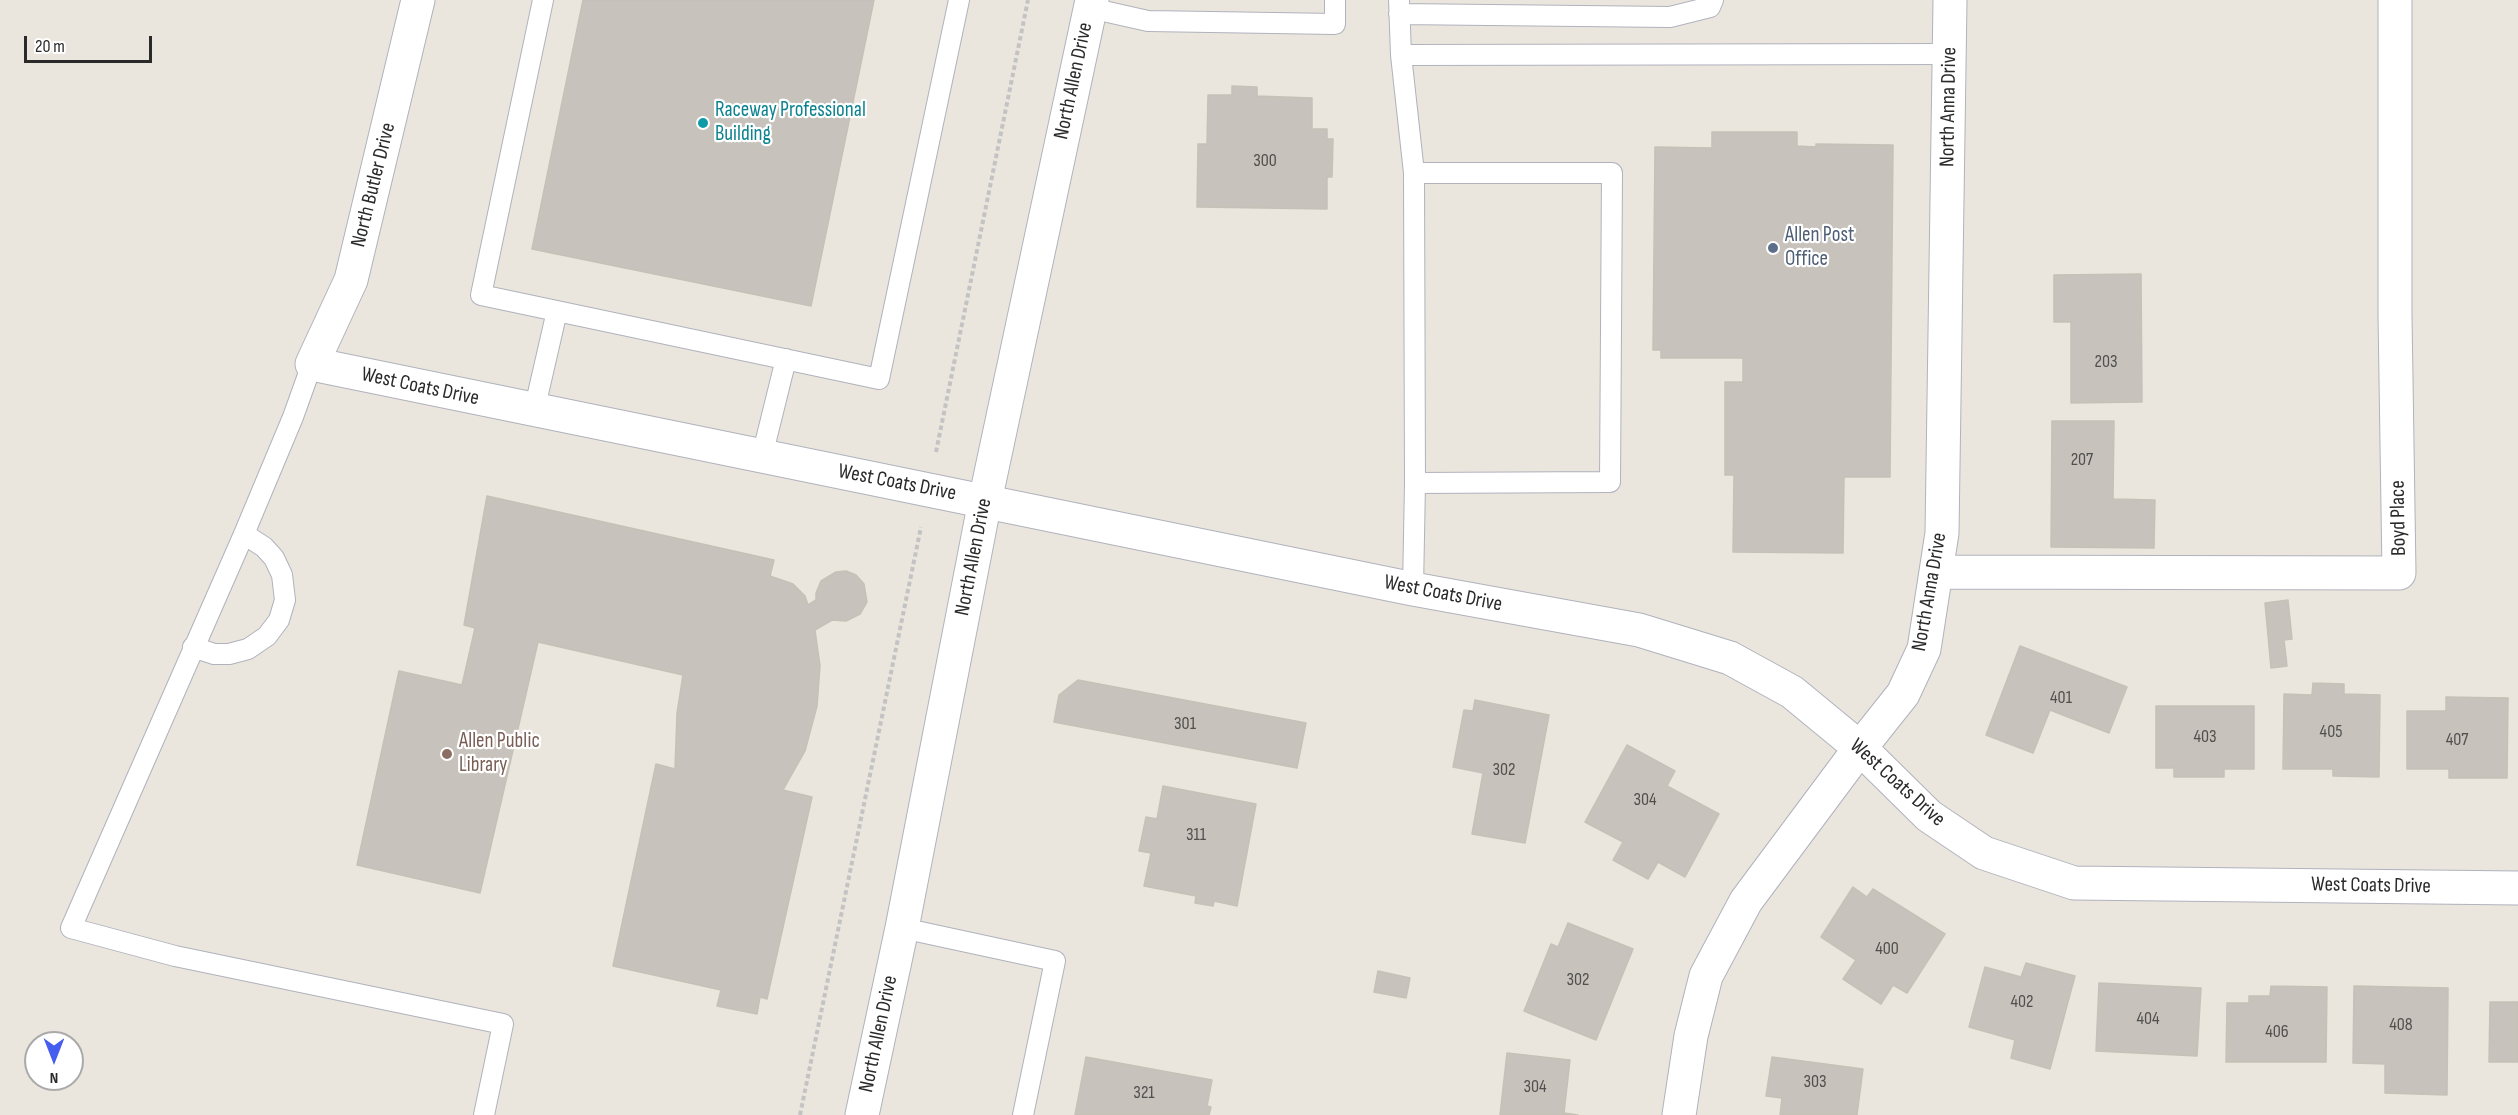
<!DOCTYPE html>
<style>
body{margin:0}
#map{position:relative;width:2518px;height:1115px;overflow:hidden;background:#ebe6dd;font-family:"Sofia Sans Condensed",sans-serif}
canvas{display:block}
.north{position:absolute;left:24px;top:1031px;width:60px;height:60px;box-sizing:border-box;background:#fff;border:2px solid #aaa;border-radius:50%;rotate:180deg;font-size:16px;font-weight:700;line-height:24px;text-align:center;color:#2a2a2a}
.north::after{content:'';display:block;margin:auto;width:21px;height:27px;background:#465eef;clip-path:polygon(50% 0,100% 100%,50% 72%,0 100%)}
.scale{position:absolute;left:24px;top:36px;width:128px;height:27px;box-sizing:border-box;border:3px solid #2a2a2a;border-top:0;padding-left:8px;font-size:18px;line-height:21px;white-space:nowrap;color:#2a2a2a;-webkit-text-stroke:4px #fff;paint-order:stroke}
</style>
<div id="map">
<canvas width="2518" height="1115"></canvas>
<div class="north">N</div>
<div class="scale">20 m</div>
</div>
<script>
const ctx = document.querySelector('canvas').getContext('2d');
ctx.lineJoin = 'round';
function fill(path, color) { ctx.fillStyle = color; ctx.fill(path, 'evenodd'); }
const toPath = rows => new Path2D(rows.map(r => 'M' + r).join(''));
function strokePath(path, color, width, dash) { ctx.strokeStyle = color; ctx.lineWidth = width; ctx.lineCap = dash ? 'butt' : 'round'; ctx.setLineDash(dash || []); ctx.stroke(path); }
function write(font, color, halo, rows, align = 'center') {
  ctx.font = font + ' "Sofia Sans Condensed",sans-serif'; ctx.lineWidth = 4.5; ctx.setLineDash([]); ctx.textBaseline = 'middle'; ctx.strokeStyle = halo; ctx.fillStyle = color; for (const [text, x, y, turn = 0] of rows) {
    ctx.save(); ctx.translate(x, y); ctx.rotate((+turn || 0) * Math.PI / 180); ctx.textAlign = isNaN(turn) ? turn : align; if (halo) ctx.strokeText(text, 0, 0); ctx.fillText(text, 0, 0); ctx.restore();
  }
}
const building = toPath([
 [583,0,874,0,811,306,532,249,583,0],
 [1232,86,1257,87,1257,96,1312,98,1312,129,1327,129,1327,139,1333,139,1332,177,1327,177,1327,209,1197,207,1198,144,1207,144,1208,95,1232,95,1232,86],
 [1712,132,1797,132,1797,146,1816,147,1816,144,1893,145,1890,477,1844,477,1843,553,1733,552,1734,475,1725,475,1725,382,1743,382,1743,358,1661,358,1661,350,1653,350,1655,147,1712,148,1712,132],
 [2141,274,2142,402,2071,403,2071,322,2054,322,2054,275,2141,274],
 [2052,421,2114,421,2113,499,2155,500,2154,548,2051,547,2052,421],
 [487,496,774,560,770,576,793,584,805,596,808,605,816,600,816,593,821,581,836,572,846,571,856,575,864,584,867,602,860,614,846,621,832,620,815,630,820,666,817,706,805,751,783,790,812,797,767,999,760,997,757,1014,717,1006,721,990,613,966,656,764,675,769,677,713,683,675,538,642,480,893,357,865,399,671,462,685,475,628,464,625,487,496],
 [2288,600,2292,639,2284,640,2287,666,2271,668,2265,603,2288,600],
 [2020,646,2127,687,2109,733,2050,710,2033,753,1986,735,2020,646],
 [1078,680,1306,723,1297,768,1054,722,1059,695,1078,680],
 [2313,683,2344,684,2344,694,2380,695,2379,777,2333,776,2333,769,2283,769,2284,694,2312,695,2313,683],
 [2446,697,2508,698,2507,778,2449,778,2449,769,2407,769,2407,711,2446,711,2446,697],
 [1475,700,1549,715,1525,843,1472,834,1483,773,1453,767,1464,710,1473,711,1475,700],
 [2156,706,2254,706,2254,769,2224,769,2224,777,2174,777,2174,768,2156,768,2156,706],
 [1627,745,1675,771,1667,786,1719,814,1685,877,1658,862,1648,879,1613,860,1623,842,1585,822,1627,745],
 [1163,786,1256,804,1237,906,1214,901,1213,906,1195,903,1196,896,1144,886,1151,853,1139,851,1146,817,1157,819,1163,786],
 [1853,887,1867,897,1873,889,1945,934,1907,993,1893,985,1881,1004,1843,979,1856,960,1821,937,1853,887],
 [1568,923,1633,949,1596,1040,1524,1011,1551,944,1558,947,1568,923],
 [2026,963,2075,976,2050,1069,2011,1058,2015,1040,1969,1027,1985,967,2021,977,2026,963],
 [1378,971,1410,978,1406,998,1374,992,1378,971],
 [2099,983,2201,988,2197,1056,2096,1051,2099,983],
 [2271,986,2327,987,2326,1062,2226,1062,2227,1003,2249,1003,2249,996,2270,996,2271,986],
 [2354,986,2448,988,2447,1095,2385,1093,2385,1064,2353,1063,2354,986],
 [2490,1002,2518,1002,2518,1062,2489,1062,2490,1002],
 [1507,1053,1570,1060,1564,1113,1578,1115,1500,1115,1507,1053],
 [1086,1057,1212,1080,1207,1106,1211,1107,1209,1115,1075,1115,1086,1057],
 [1772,1057,1863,1069,1857,1115,1780,1115,1782,1098,1766,1096,1772,1057]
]);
const path = toPath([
 [936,452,1028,0],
 [800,1115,921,527]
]);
const service = toPath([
 [543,0,481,295,879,379,959,0],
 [1399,0,1401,55,1414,173],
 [1090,8,1148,21,1335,24,1335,0],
 [1399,14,1670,17,1710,7,1713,0],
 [1401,55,1951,54],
 [312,364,293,417,244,534,71,928,175,956,503,1024,484,1115],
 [534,411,557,311],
 [762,456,786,359],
 [1413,589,1415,483,1414,173,1612,173,1610,482,1415,483],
 [193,647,214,654,229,654,248,649,267,636,279,620,285,600,282,575,274,558,264,547,244,534],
 [902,928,1055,961,1023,1115]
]);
const minor = toPath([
 [418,0,351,280,312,364,1413,589,1639,630,1730,658,1792,692,1860,748,1929,816,1984,853,2074,883,2518,888],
 [1936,572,2399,573,2395,315,2395,0],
 [1679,1115,1691,1036,1706,976,1746,901,1860,748,1903,694,1924,649,1942,533,1950,0]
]);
const tertiary = toPath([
 [862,1115,902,928,985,501,1092,0]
]);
const markers = [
 [703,123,6,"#0f9aa8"],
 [1773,248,6,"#5c6f8a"],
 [447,754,6,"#8d6e63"]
];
const numberNames = [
 ["300",1265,161],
 ["203",2106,362],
 ["207",2082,460],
 ["401",2061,698],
 ["301",1185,724],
 ["405",2331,732],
 ["403",2205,737],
 ["407",2457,740],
 ["302",1504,770],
 ["304",1645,800],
 ["311",1196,835],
 ["400",1887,949],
 ["302",1578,980],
 ["402",2022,1002],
 ["404",2148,1019],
 ["408",2401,1025],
 ["406",2277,1032],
 ["303",1815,1082],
 ["304",1535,1087],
 ["321",1144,1093]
];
const streetNames = [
 ["North Allen Drive",1074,81,-78],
 ["North Anna Drive",1949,107,-89],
 ["North Butler Drive",374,185,-76],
 ["West Coats Drive",420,387,12],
 ["West Coats Drive",897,483,11],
 ["Boyd Place",2399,518,-91],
 ["North Allen Drive",974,557,-79],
 ["North Anna Drive",1930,592,-80],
 ["West Coats Drive",1443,594,11],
 ["West Coats Drive",1897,783,42],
 ["West Coats Drive",2371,886,1],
 ["North Allen Drive",879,1034,-78]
];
const cultureNames = [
 ["Raceway Professional",715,111],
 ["Building",715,135]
];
const serviceNames = [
 ["Allen Post",1785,236],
 ["Office",1785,260]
];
const educationNames = [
 ["Allen Public",459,742],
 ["Library",459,766]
];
fill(building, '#c7c2bc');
strokePath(building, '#c6c1b6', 1.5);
strokePath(service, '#b0b2bd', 22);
strokePath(minor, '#b0b2bd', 35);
strokePath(tertiary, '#b0b2bd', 35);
strokePath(path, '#c3c3c3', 4, [4.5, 3]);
strokePath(service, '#fff', 20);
strokePath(minor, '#fff', 33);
strokePath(tertiary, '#fff', 33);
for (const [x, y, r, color] of markers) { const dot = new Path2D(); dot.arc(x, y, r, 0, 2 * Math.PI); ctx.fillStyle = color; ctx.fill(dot); strokePath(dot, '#fff', 2); }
write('18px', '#51504e', null, numberNames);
write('21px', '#2a2a2a', '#fff', streetNames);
write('21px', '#0d838f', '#fff', cultureNames, 'left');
write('21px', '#4e5e75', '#fff', serviceNames, 'left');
write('21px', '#785e54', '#fff', educationNames, 'left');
</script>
